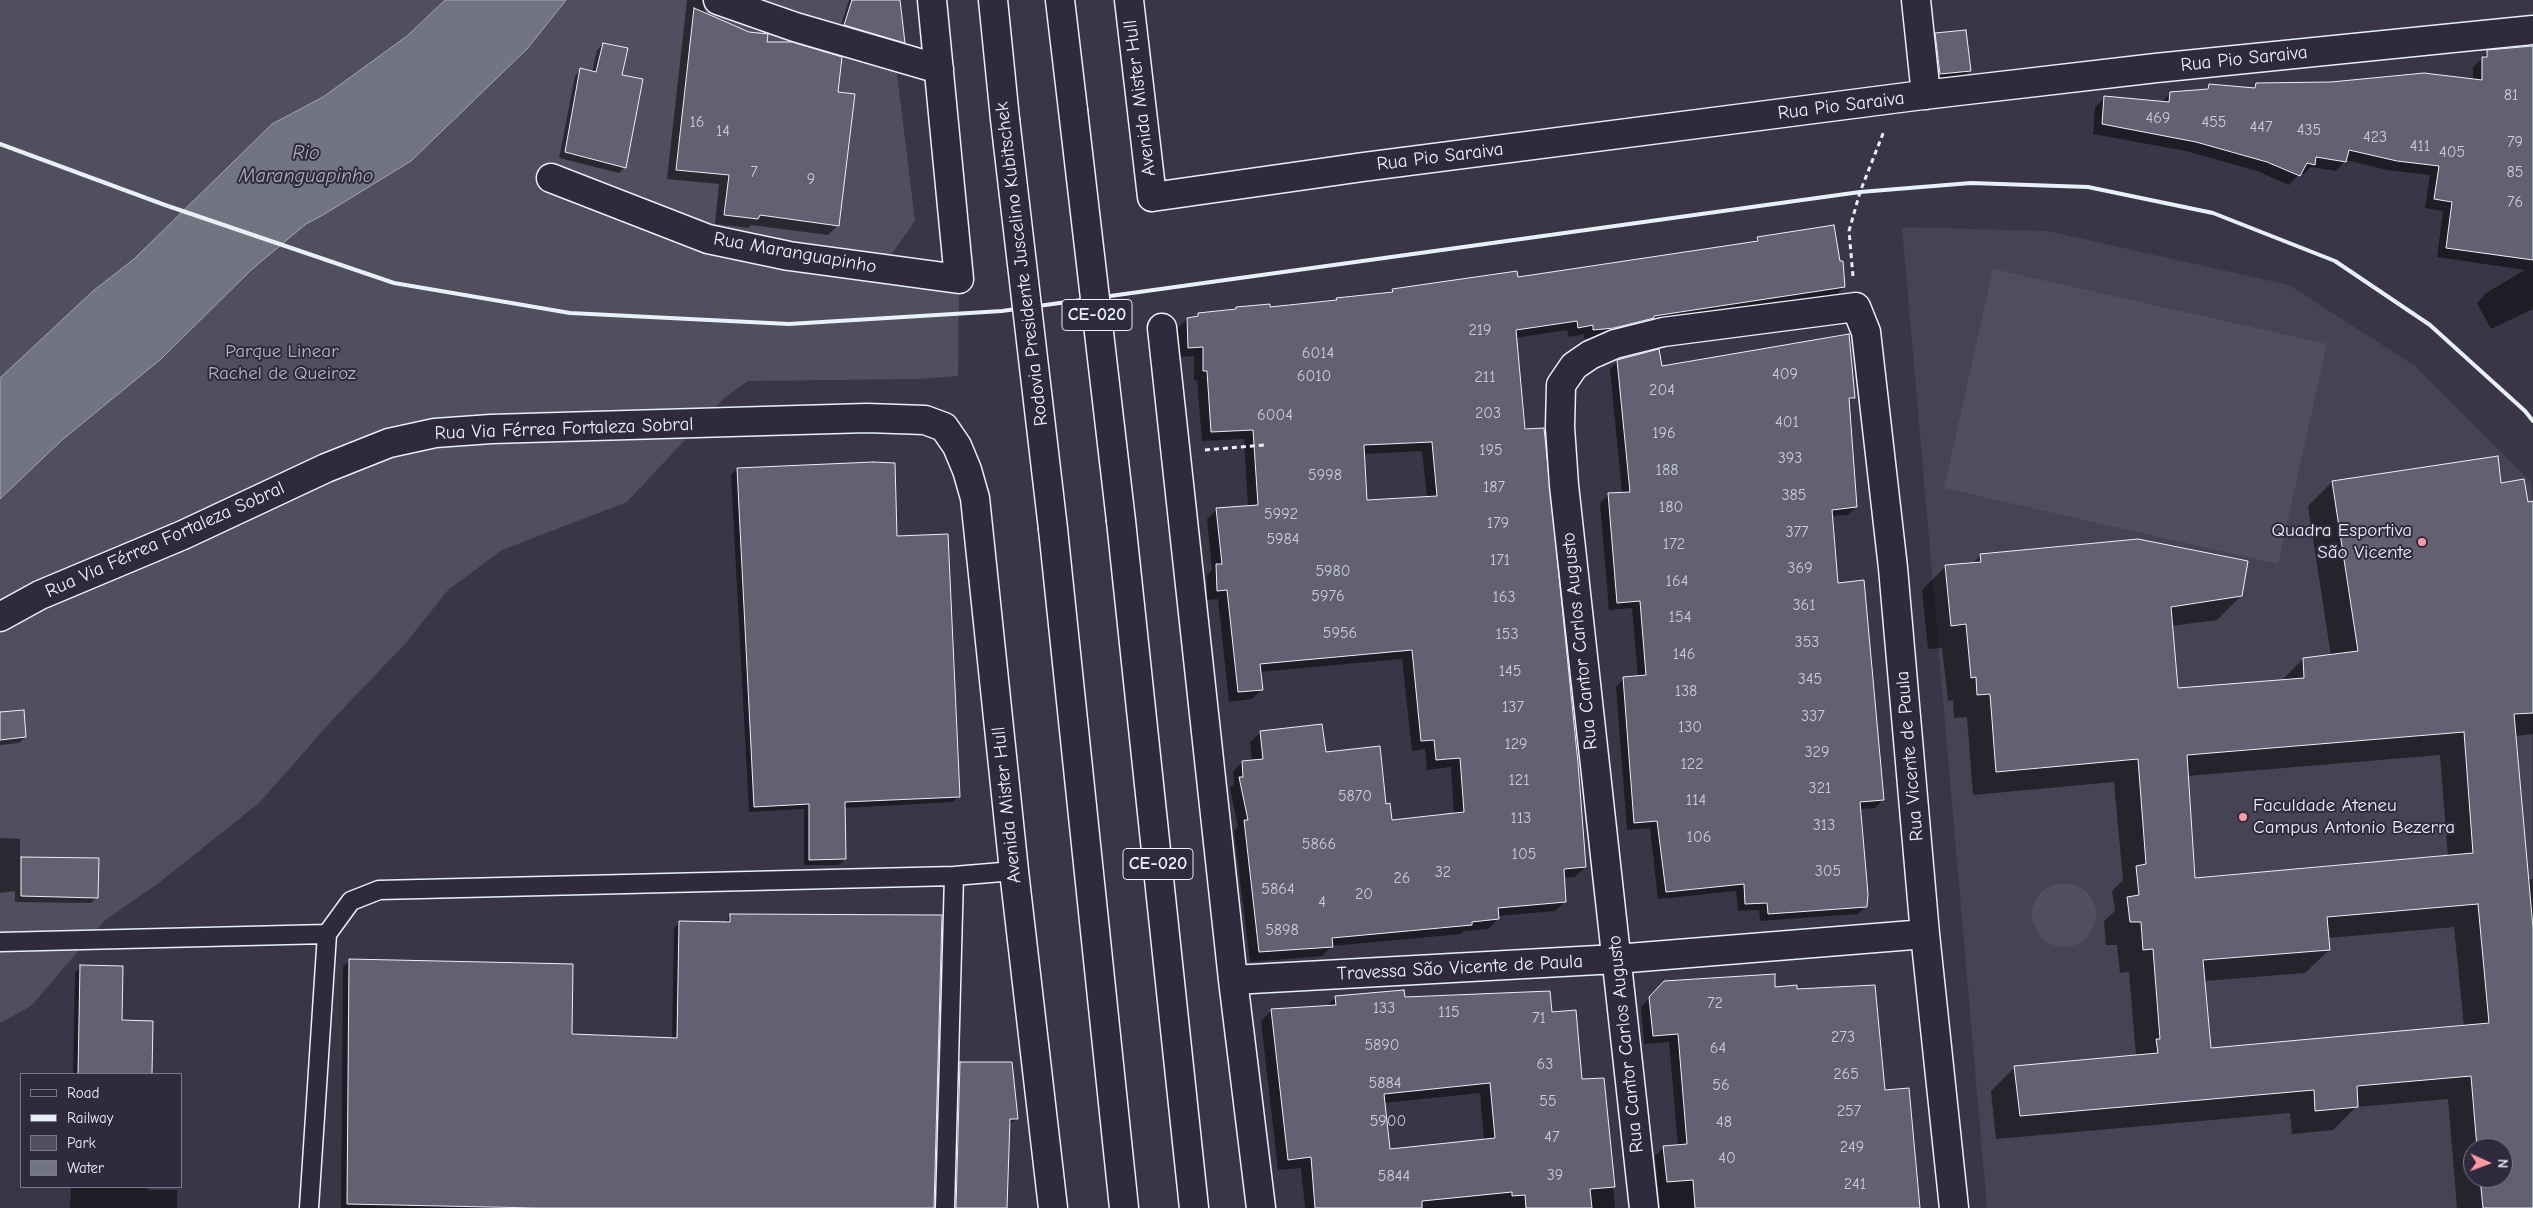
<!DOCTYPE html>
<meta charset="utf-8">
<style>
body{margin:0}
#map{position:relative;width:2533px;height:1208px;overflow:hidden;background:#3a3648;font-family:"Comic Neue",sans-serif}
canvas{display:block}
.legend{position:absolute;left:20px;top:1073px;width:162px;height:115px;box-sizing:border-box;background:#2f2a3d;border:1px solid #797a88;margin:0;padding:6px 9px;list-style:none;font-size:15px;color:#e8f1f8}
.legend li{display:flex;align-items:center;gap:10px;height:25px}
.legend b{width:25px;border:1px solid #797a88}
.north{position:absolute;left:2463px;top:1138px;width:50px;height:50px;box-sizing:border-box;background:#2f2a3d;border:1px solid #797a88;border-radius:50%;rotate:92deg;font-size:14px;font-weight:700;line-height:20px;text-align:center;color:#e8f1f8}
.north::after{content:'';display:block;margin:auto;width:18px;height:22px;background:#ff9aa2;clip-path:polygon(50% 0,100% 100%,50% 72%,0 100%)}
</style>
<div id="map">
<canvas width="2533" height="1208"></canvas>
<ul class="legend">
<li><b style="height:6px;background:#2f2a3d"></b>Road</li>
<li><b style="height:6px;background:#e8f1f8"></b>Railway</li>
<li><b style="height:14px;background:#504e5f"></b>Park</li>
<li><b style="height:14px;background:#737482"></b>Water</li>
</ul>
<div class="north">N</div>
</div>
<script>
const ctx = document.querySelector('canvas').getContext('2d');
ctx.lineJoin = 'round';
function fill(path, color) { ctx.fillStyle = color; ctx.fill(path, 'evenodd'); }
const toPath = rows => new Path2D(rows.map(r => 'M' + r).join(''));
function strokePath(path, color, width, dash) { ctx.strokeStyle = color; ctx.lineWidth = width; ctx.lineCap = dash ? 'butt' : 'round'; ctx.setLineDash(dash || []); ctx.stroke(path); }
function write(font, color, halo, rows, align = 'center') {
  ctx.font = font + ' "Comic Neue",sans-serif'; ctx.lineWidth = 4; ctx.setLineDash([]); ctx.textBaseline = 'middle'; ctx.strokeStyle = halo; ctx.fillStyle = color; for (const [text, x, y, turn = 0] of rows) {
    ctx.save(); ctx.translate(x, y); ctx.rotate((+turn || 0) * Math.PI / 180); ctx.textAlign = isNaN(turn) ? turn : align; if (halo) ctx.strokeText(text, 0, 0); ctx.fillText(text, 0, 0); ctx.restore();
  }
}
const built = toPath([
 [1902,227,2047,231,2289,285,2415,366,2532,483,2533,1208,1987,1208],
 [2473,1148,2503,1148,2503,1178,2473,1178]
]);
const green = toPath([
 [0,0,445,0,407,36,516,0,888,0,915,221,874,279,959,288,958,376,916,379,748,381,724,398,627,502,502,550,448,590,405,644,335,717,259,803,160,882,104,921,31,1006,0,1023],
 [1993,269,2327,344,2278,564,1944,488],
 '2032 915a32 32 0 1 1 64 0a32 32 0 1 1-64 0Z'
]);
const water = toPath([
 [445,0,566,0,527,49,411,161,323,215,306,224,251,270,161,359,62,440,0,499,0,378,93,291,134,259,272,124,323,97,407,36,445,0]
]);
const shadow = toPath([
 [687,0,702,0,705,11,713,18,765,43,836,93,838,225,828,235,751,225,748,228,715,224,719,184,667,179],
 [849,0,899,0,903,42,898,48,839,31],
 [1936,34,1970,71,1957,83,1927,86,1923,47],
 [603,44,621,76,625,167,619,173,559,158,575,76,580,70,592,72,597,50],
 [2487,52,2533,61,2533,309,2491,329,2477,303,2486,293,2525,270,2437,257,2443,211,2425,208,2430,175,2387,170,2346,160,2336,171,2311,167,2304,174,2300,173,2289,185,2257,171,2186,151,2093,134,2095,107,2105,98,2161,103,2170,93,2205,90,2209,86,2251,89,2256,84,2473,80,2473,68],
 [1758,238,1844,287,1834,297,1603,337,1584,339,1584,334,1569,337,1567,330,1515,338,1524,431,1585,867,1575,877,1563,878,1565,902,1555,911,1498,916,1498,919,1488,929,1464,931,1461,934,1332,946,1322,956,1250,962,1234,831,1238,827,1230,788,1234,784,1233,772,1242,762,1252,761,1250,742,1260,733,1325,753,1385,805,1391,822,1454,815,1451,767,1427,770,1425,749,1412,751,1402,659,1259,672,1261,690,1252,699,1229,702,1218,599,1207,600,1207,575,1212,570,1207,519,1217,509,1248,507,1244,439,1202,441,1197,380,1194,381,1194,356,1179,357,1177,329,1187,319,1194,318,1198,314,1236,308,1269,309,1335,302,1337,300,1388,294,1393,290,1517,279,1753,243],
 [1422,451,1427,498,1366,501,1364,454],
 [1618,361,1853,397,1848,402,1856,507,1848,515,1831,516,1837,584,1883,800,1875,808,1860,809,1866,906,1858,914,1760,921,1759,910,1738,911,1736,891,1658,899,1650,828,1627,830,1616,687,1624,679,1638,677,1632,608,1609,610,1600,503,1608,495,1622,493,1610,369],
 [2497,458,2500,485,2527,504,2533,505,2533,734,2515,736,2527,880,2533,879,2533,1208,2457,1208,2448,1099,2356,1107,2333,1130,2292,1134,2290,1113,1996,1139,1991,1091,2015,1067,2136,1056,2129,972,2120,973,2117,945,2106,945,2104,921,2115,911,2112,891,2123,880,2114,782,1973,795,1967,717,1954,718,1953,700,1948,701,1942,648,1928,649,1922,590,1946,566,1972,564,1981,555,2241,596,2217,620,2171,626,2176,689,2281,681,2303,659,2331,656,2308,506,2332,482],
 [2440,755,2448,857,2194,879,2187,776],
 [2454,927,2464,1027,2210,1049,2204,981,2305,973,2329,950,2328,938],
 [2473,1148,2503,1148,2503,1178,2473,1178],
 [737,469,896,537,959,796,953,802,844,808,845,859,839,865,804,865,804,809,749,812,731,475],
 [0,713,25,737,19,743,0,745],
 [0,838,20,839,20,859,98,860,97,897,91,903,15,902,15,891,0,893],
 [730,915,933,1208,341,1208,343,967,349,961,571,1035,672,1039,674,928,680,922,725,923],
 [81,967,121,1021,151,1022,150,1074,73,1074,75,972],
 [1774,988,1796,991,1884,1091,1919,1208,1660,1208,1655,1156,1664,1147,1678,1146,1669,1042,1644,1044,1641,1007,1655,992],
 [1336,997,1404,998,1550,1014,1581,1081,1603,1079,1615,1208,1305,1208,1301,1168,1278,1170,1261,1021,1272,1010,1326,1007],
 [1480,1093,1484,1141,1389,1151,1384,1103],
 [960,1063,1017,1119,1009,1125,1006,1208,950,1208,954,1069],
 [71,1187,148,1187,148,1190,177,1190,177,1208,70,1208]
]);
const building = toPath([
 [852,0,900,0,905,43,844,25,852,0],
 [694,8,749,32,768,34,767,42,792,42,842,57,838,92,855,94,839,226,760,215,758,219,724,215,729,175,676,170,694,8],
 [1966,30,1971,71,1940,74,1935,33,1966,30],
 [603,43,628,48,622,75,643,79,626,168,565,152,580,68,596,72,603,43],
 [2533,46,2533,260,2446,248,2452,202,2434,199,2439,166,2397,161,2349,150,2346,162,2316,157,2315,165,2307,163,2300,176,2267,162,2196,142,2102,124,2104,96,2169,102,2170,92,2208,89,2209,84,2255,88,2256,83,2331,82,2424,73,2482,80,2482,57,2487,57,2487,50,2533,46],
 [1834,225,1840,261,1843,261,1845,287,1654,316,1654,318,1614,328,1593,330,1593,325,1578,328,1577,321,1516,330,1525,429,1544,428,1578,763,1586,867,1564,869,1566,902,1498,908,1499,919,1472,922,1472,925,1332,938,1333,947,1259,952,1244,820,1248,820,1239,777,1243,777,1242,761,1263,759,1260,731,1322,724,1326,752,1380,746,1386,804,1390,803,1392,820,1464,812,1460,758,1436,760,1434,740,1421,741,1412,650,1260,664,1263,690,1238,692,1227,590,1217,591,1216,564,1222,564,1216,508,1258,505,1253,430,1211,432,1207,371,1203,371,1203,347,1188,348,1187,318,1198,316,1198,313,1236,309,1236,307,1270,304,1270,307,1337,300,1336,298,1393,292,1392,289,1517,271,1518,277,1758,241,1757,237,1834,225],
 [1432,442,1437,496,1367,500,1364,445,1432,442],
 [1849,334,1855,398,1849,398,1857,507,1832,510,1838,583,1864,580,1884,800,1860,802,1868,894,1867,907,1768,914,1767,903,1745,904,1744,884,1666,892,1657,821,1634,823,1623,677,1646,675,1640,601,1617,603,1608,493,1630,492,1617,360,1659,349,1662,366,1849,334],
 [2498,456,2501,483,2524,479,2528,502,2533,501,2533,713,2514,714,2533,928,2533,1208,2483,1208,2480,1178,2503,1178,2503,1148,2477,1148,2471,1076,2357,1086,2358,1107,2315,1111,2314,1090,2020,1116,2014,1066,2158,1053,2156,1039,2160,1039,2153,949,2143,950,2141,922,2130,922,2127,897,2139,895,2136,866,2146,864,2138,759,1996,772,1990,694,1977,695,1976,677,1971,678,1966,624,1951,626,1945,565,1981,562,1980,554,2138,539,2248,561,2242,596,2171,607,2178,688,2304,678,2303,658,2358,651,2332,481,2498,456],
 [2464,732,2473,853,2195,878,2187,755,2464,732],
 [2478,904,2489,1023,2211,1048,2203,960,2330,950,2327,917,2478,904],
 [873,462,895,463,897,536,948,534,960,797,845,802,846,859,809,860,809,804,754,807,737,468,873,462],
 [24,710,26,737,0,740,0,712,24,710],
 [21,857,99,858,98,898,21,896,21,857],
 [730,914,942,915,934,1208,536,1208,347,1204,349,959,573,964,572,1034,677,1038,679,921,730,922,730,914],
 [80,965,123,966,122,1020,153,1021,152,1074,78,1074,80,965],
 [1775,974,1775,987,1797,985,1797,989,1875,985,1885,1090,1909,1088,1920,1208,1695,1208,1693,1180,1667,1182,1663,1146,1687,1144,1678,1034,1653,1036,1649,997,1664,981,1775,974],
 [1404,990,1405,997,1550,991,1552,1012,1576,1010,1582,1079,1604,1078,1615,1187,1590,1189,1592,1208,1526,1208,1525,1195,1512,1196,1512,1192,1422,1201,1422,1208,1315,1208,1311,1157,1288,1160,1271,1009,1336,1005,1335,996,1404,990],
 [1490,1083,1495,1138,1390,1149,1384,1094,1490,1083],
 [960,1062,1012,1062,1018,1119,1010,1119,1007,1208,956,1208,960,1062]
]);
const path = toPath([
 [1853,276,1849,231,1860,192,1884,131],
 [1205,450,1265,445]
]);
const lane = toPath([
 [0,942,327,934,351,901,379,890,954,876,1014,871],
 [309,1208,327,934],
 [945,1208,954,876]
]);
const street = toPath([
 [718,0,795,27,939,69],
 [1129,0,1152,197,1363,167,1915,96,2156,68,2533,30],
 [1916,0,1926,95],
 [551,178,708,239,789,256,959,279,932,0],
 [1162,328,1233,980,1261,1208],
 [1233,980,1616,959,1925,934],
 [1644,1208,1564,485,1560,427,1561,385,1574,366,1590,355,1615,344,1663,332,1856,307,1866,332,1893,568,1925,934,1954,1208]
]);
const secondary = toPath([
 [0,617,40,595,183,535,326,468,389,443,435,433,491,429,867,418,925,420,944,427,957,446,967,470,975,498,1014,871,1053,1208]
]);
const highway = toPath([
 [993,0,1005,119],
 [1060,0,1073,110],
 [1121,521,1194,1208],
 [1053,529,1124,1208]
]);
const rail = toPath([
 [0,144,165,205,394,283,570,313,789,324,1002,311,1860,192,1971,183,2088,187,2213,213,2335,261,2430,325,2525,411,2533,421]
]);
const highwayBridge = toPath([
 [1073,110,1121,521],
 [1005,119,1053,529]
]);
const markers = [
 [2422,542,5,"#ff9aa2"],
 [2243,817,5,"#ff9aa2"]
];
const numberNames = [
 ["81",2511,95],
 ["469",2158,118],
 ["16",697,122],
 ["455",2214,122],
 ["447",2261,127],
 ["435",2309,130],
 ["14",723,131],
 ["423",2375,137],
 ["79",2515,142],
 ["411",2420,146],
 ["405",2452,152],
 ["7",754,172],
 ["85",2515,172],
 ["9",811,179],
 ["76",2515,202],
 ["219",1480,330],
 ["6014",1318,353],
 ["409",1785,374],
 ["6010",1314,376],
 ["211",1485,377],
 ["204",1662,390],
 ["203",1488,413],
 ["6004",1275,415],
 ["401",1787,422],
 ["196",1664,433],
 ["195",1491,450],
 ["393",1790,458],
 ["188",1667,470],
 ["5998",1325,475],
 ["187",1494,487],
 ["385",1794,495],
 ["180",1671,507],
 ["5992",1281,514],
 ["179",1498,523],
 ["377",1797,532],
 ["5984",1283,539],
 ["172",1674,544],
 ["171",1500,560],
 ["369",1800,568],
 ["5980",1333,571],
 ["164",1677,581],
 ["5976",1328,596],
 ["163",1504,597],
 ["361",1804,605],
 ["154",1680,617],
 ["5956",1340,633],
 ["153",1507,634],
 ["353",1807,642],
 ["146",1684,654],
 ["145",1510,671],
 ["345",1810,679],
 ["138",1686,691],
 ["137",1513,707],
 ["337",1813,716],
 ["130",1690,727],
 ["129",1516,744],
 ["329",1817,752],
 ["122",1692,764],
 ["121",1519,780],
 ["321",1820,788],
 ["5870",1355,796],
 ["114",1696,800],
 ["113",1521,818],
 ["313",1824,825],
 ["106",1699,837],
 ["5866",1319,844],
 ["105",1524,854],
 ["305",1828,871],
 ["32",1443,872],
 ["26",1402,878],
 ["5864",1278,889],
 ["20",1364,894],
 ["4",1322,902],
 ["5898",1282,930],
 ["72",1715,1003],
 ["133",1384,1008],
 ["115",1449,1012],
 ["71",1539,1018],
 ["273",1843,1037],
 ["5890",1382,1045],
 ["64",1718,1048],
 ["63",1545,1064],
 ["265",1846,1074],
 ["5884",1385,1083],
 ["56",1721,1085],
 ["55",1548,1101],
 ["257",1849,1111],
 ["5900",1388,1121],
 ["48",1724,1122],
 ["47",1552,1137],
 ["249",1852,1147],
 ["40",1727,1158],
 ["39",1555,1175],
 ["5844",1394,1176],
 ["241",1855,1184]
];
const shields = [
 [1097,315,70],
 [1158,864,70]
];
const shieldNames = [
 ["CE-020",1097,315],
 ["CE-020",1158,864]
];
const streetNames = [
 ["Rua Pio Saraiva",2244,59,-6],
 ["Avenida Mister Hull",1140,98,-97],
 ["Rua Pio Saraiva",1841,106,-7],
 ["Rua Pio Saraiva",1440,157,-7],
 ["Rua Maranguapinho",795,253,10],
 ["Rodovia Presidente Juscelino Kubitschek",1022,264,-97],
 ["Rua Via Férrea Fortaleza Sobral",564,429,-2],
 ["Rua Via Férrea Fortaleza Sobral",165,540,-24],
 ["Rua Cantor Carlos Augusto",1580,641,-96],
 ["Rua Vicente de Paula",1910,756,-95],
 ["Avenida Mister Hull",1007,805,-96],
 ["Travessa São Vicente de Paula",1460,968,-3],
 ["Rua Cantor Carlos Augusto",1626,1044,-96]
];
const parkNames = [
 ["Parque Linear",282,352],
 ["Rachel de Queiroz",282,374]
];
const poiNames = [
 ["Quadra Esportiva",2412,531],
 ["São Vicente",2412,553],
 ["Faculdade Ateneu",2253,806,"left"],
 ["Campus Antonio Bezerra",2253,828,"left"]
];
const waterNames = [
 ["Rio",306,153],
 ["Maranguapinho",306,176]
];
fill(built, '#464354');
fill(green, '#504e5f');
fill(water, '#737482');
strokePath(water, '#a2a6b1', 1);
fill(shadow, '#0007');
fill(building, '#636171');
strokePath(building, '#e8f1f8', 1);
strokePath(lane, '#e8f1f8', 21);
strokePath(street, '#e8f1f8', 31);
strokePath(secondary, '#e8f1f8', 31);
strokePath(highway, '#e8f1f8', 31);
strokePath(path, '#e8f1f8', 3, [5, 4]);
strokePath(lane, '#2f2a3d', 18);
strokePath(street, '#2f2a3d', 28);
strokePath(secondary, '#2f2a3d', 28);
strokePath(highway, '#2f2a3d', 28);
strokePath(rail, '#e8f1f8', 4);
strokePath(highwayBridge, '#e8f1f8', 31, []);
strokePath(highwayBridge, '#2f2a3d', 28);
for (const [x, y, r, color] of markers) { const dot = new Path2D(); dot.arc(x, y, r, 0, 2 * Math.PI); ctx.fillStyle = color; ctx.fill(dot); strokePath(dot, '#2f2a3d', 2); }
write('16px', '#c7cdd6', null, numberNames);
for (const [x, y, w] of shields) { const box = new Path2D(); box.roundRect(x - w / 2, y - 15.5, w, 31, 4); ctx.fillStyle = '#2f2a3d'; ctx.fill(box); strokePath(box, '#e8f1f8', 1); }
write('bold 18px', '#e8f1f8', null, shieldNames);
write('19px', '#e8f1f8', '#2f2a3d', streetNames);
write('19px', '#b3b8c2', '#2f2a3d', parkNames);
write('19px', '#e8f1f8', '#2f2a3d', poiNames, 'right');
write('italic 20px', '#aeb2bd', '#2f2a3d', waterNames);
</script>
